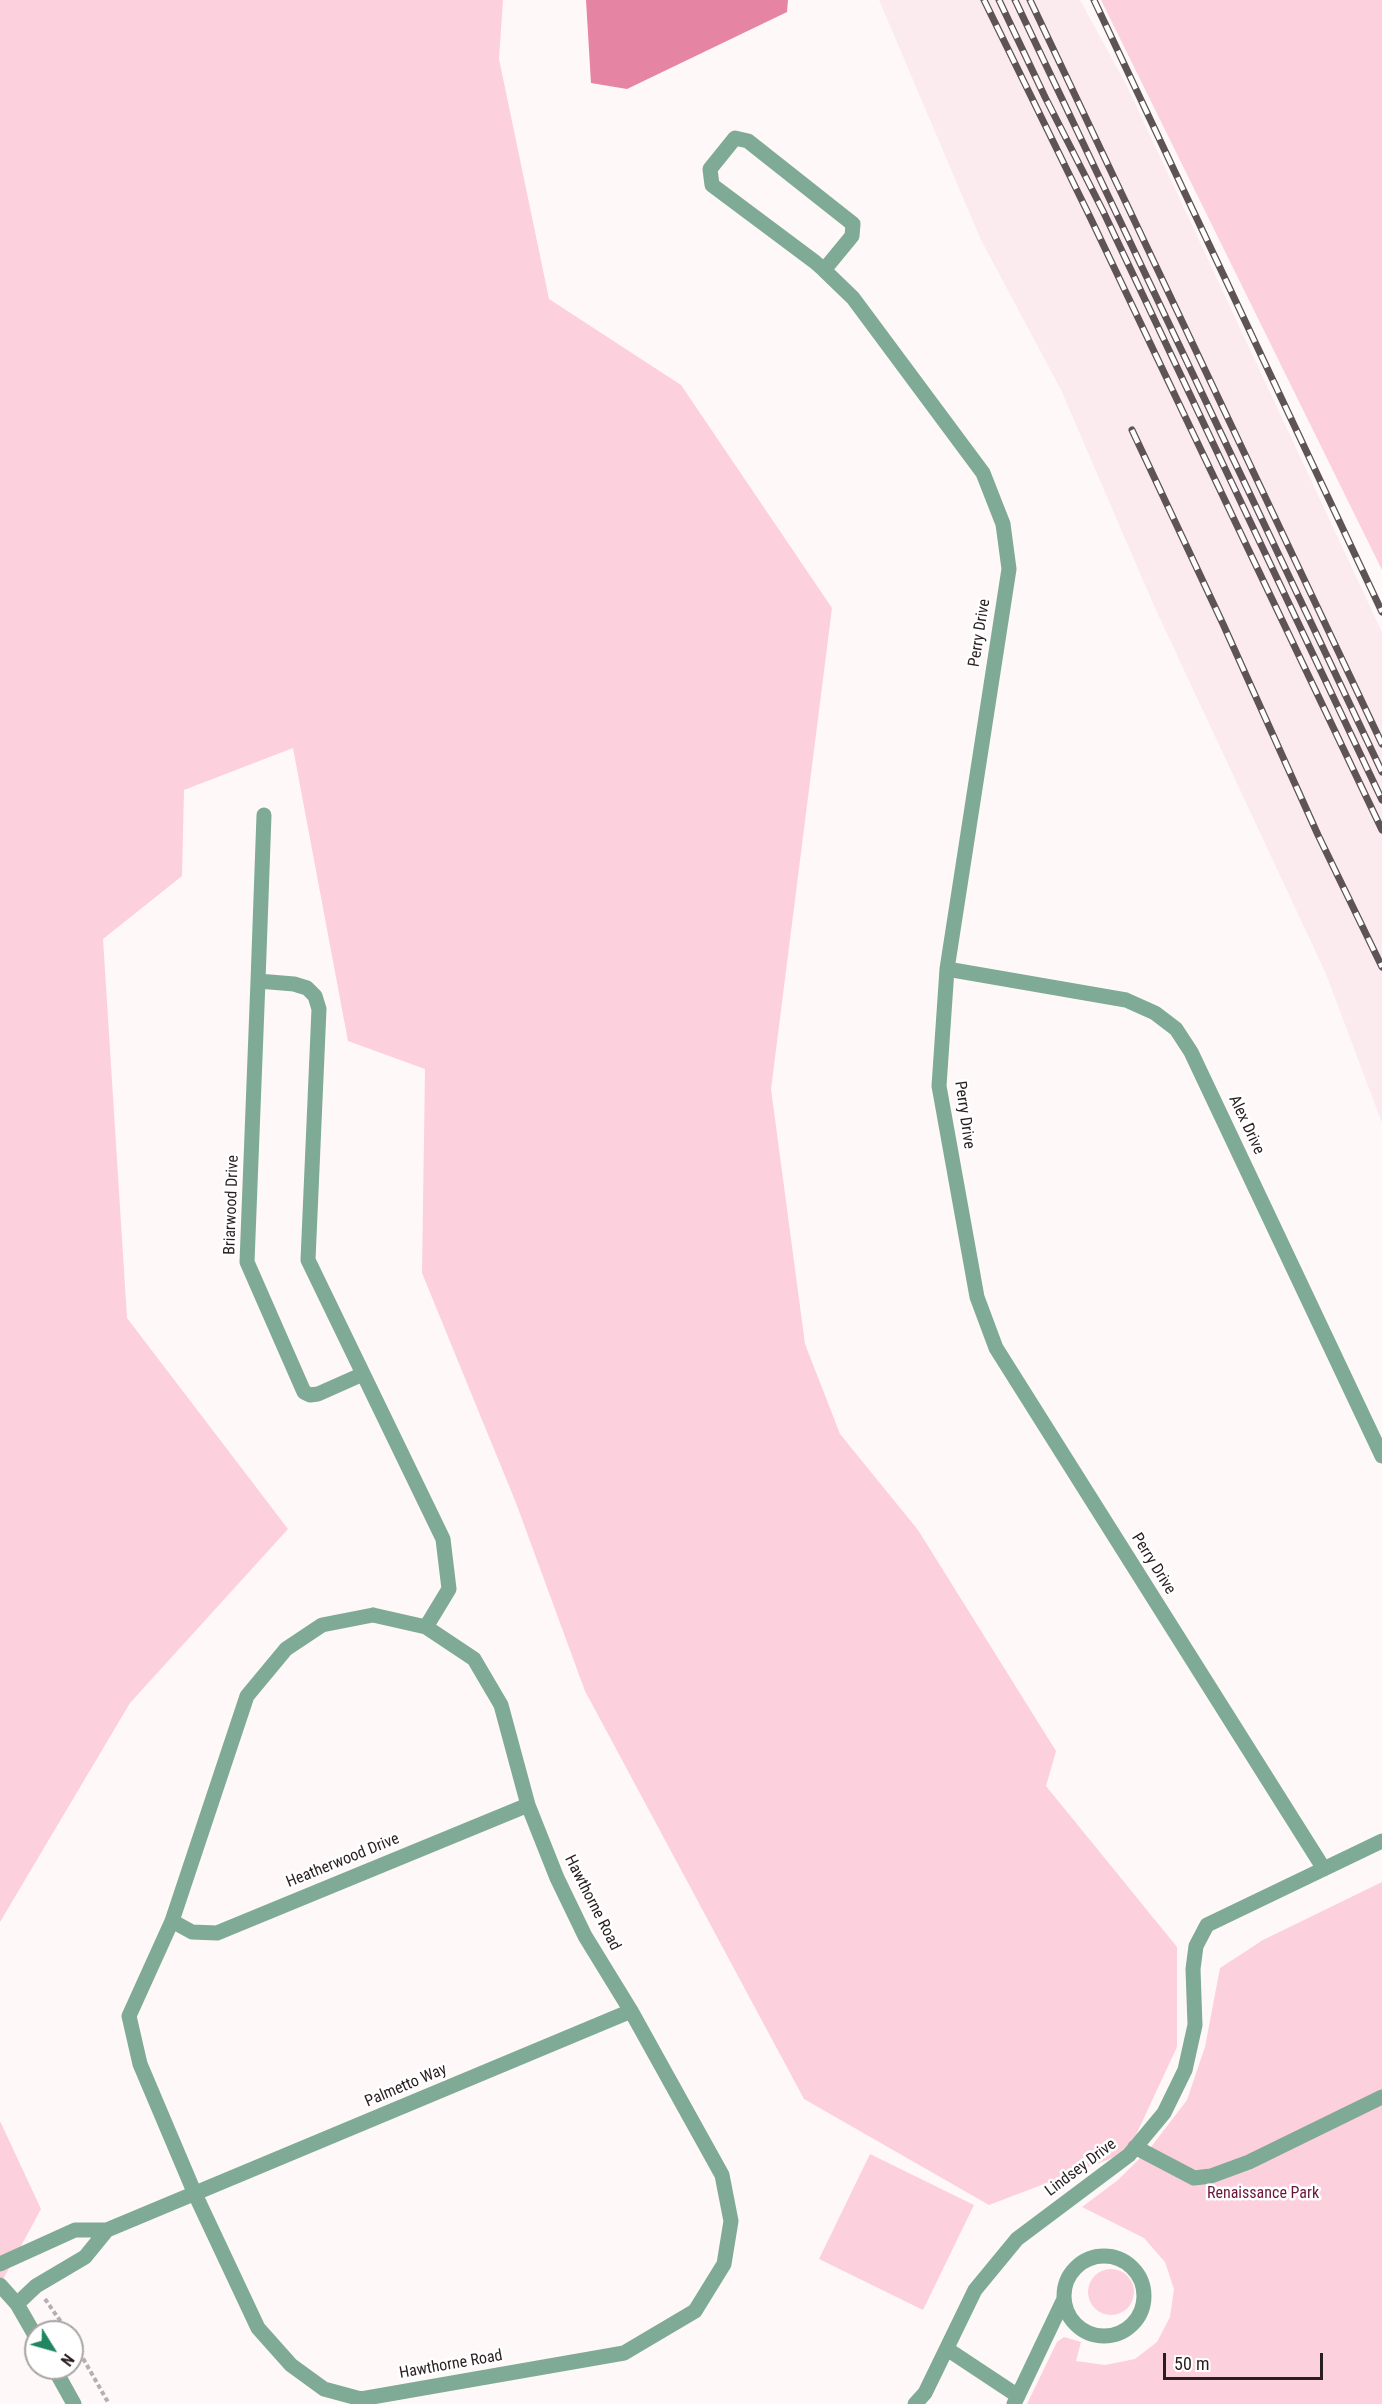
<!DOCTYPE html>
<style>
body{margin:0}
#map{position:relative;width:1382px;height:2404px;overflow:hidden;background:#fef8f9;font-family:"Roboto Condensed",sans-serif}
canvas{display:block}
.north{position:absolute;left:24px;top:2320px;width:60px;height:60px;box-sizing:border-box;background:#fff;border:2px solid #a9a5a6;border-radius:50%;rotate:127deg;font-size:16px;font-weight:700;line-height:24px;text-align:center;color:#291e21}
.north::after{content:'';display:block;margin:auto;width:21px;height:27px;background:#1f8661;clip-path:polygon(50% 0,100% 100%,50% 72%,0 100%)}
.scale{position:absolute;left:1163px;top:2353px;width:160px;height:27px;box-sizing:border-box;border:3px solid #291e21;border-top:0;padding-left:8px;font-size:18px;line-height:21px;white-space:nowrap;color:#291e21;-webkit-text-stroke:4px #fff;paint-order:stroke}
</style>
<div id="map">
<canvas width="1382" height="2404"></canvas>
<div class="north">N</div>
<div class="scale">50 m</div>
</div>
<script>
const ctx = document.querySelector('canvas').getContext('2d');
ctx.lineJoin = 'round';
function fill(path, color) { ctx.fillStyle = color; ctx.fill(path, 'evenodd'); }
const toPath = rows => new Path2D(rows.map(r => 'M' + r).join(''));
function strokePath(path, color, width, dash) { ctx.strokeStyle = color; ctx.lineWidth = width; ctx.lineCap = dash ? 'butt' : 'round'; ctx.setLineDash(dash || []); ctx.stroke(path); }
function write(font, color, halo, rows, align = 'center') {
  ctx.font = font + ' "Roboto Condensed",sans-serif'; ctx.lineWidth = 5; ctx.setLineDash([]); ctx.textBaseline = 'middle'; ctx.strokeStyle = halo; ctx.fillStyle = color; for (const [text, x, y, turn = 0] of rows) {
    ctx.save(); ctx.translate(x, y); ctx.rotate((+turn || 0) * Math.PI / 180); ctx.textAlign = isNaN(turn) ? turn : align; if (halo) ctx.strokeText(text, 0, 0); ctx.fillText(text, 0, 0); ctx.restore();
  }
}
const built = toPath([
 [879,0,1080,0,1127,86,1382,632,1382,1123,1326,974,1155,608,1061,390,981,240]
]);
const green = toPath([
 [0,0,503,0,499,59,549,299,681,385,832,608,771,1089,805,1344,840,1434,918,1530,1056,1751,1046,1786,1177,1947,1177,2047,1128,2152,989,2205,804,2099,585,1691,516,1503,422,1273,425,1069,348,1041,293,748,184,790,182,876,103,939,127,1318,288,1529,130,1703,0,1922],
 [1101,0,1382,0,1382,570],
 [1382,1882,1382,2404,1027,2404,1057,2342,1064,2337,1081,2342,1076,2361,1105,2365,1135,2359,1157,2342,1170,2317,1174,2289,1165,2262,1144,2238,1082,2207,1118,2180,1151,2147,1187,2100,1205,2047,1220,1968,1263,1940],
 [0,2121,41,2209,0,2285],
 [870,2154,974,2205,923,2310,819,2259],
 '1088 2292a23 23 0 1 1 46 0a23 23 0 1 1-46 0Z'
]);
const water = toPath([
 [586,0,788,0,787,12,627,89,591,83]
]);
const path = toPath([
 [45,2299,68,2332],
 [72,2339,109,2404]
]);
const minor = toPath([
 [824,270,852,236,853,224,748,141,735,138,710,169,712,185,815,262,824,270,853,298,983,473,1003,524,1009,569,947,969,939,1086,977,1297,996,1348,1324,1869],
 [264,815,258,981,294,984,307,988,315,996,319,1009,308,1260,443,1539,449,1589,426,1627],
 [947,969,1126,1000,1155,1013,1176,1029,1191,1052,1382,1456],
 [258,981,247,1262,304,1392,310,1395,318,1394,363,1374],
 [373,1615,426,1627,474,1659,501,1705,528,1805,557,1878,585,1936,631,2011,722,2175,731,2221,724,2264,695,2311,624,2353,361,2399,324,2389,291,2365,258,2328,195,2194,140,2064,129,2016,172,1921,247,1696,286,1649,322,1625,373,1615],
 [172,1921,192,1932,217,1933,528,1805],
 [1135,2147,1194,2178,1211,2176,1249,2162,1382,2097],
 '1064 2296a40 40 0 1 1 80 0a40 40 0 1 1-80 0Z',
 [0,2264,75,2230,107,2230,631,2011],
 [0,2285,17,2304,36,2337],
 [17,2304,36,2286,85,2257,107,2230],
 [947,2349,1018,2396],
 [54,2368,74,2404],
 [915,2404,925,2393,975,2290,1017,2239,1129,2155,1164,2113,1185,2070,1195,2025,1193,1969,1196,1946,1207,1925,1382,1841],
 [1014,2404,1064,2299]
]);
const rail = toPath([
 [984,0,1090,217,1382,830],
 [999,0,1045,97,1103,211,1382,800],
 [1015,0,1382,772],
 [1030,0,1382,744],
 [1094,0,1382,612],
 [1132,430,1223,624,1318,835,1382,967]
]);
const streetNames = [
 ["Perry Drive",980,633,-81],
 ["Perry Drive",964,1115,82],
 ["Alex Drive",1246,1125,65],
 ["Briarwood Drive",232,1205,-88],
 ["Perry Drive",1153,1564,58],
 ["Heatherwood Drive",343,1861,-22],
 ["Hawthorne Road",592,1903,63],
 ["Palmetto Way",406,2086,-23],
 ["Lindsey Drive",1081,2168,-37],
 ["Hawthorne Road",451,2365,-10]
];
const parkNames = [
 ["Renaissance Park",1263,2194]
];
fill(built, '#fbebef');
fill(green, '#fdd0dd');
fill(water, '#e584a3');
strokePath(path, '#b6aeb0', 4, [4.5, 3]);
strokePath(minor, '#7faa95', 15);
strokePath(rail, '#5e5457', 7);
strokePath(rail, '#fff', 4.5, [14]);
write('16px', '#291e21', '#fff', streetNames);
write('16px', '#6c153a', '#fff', parkNames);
</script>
